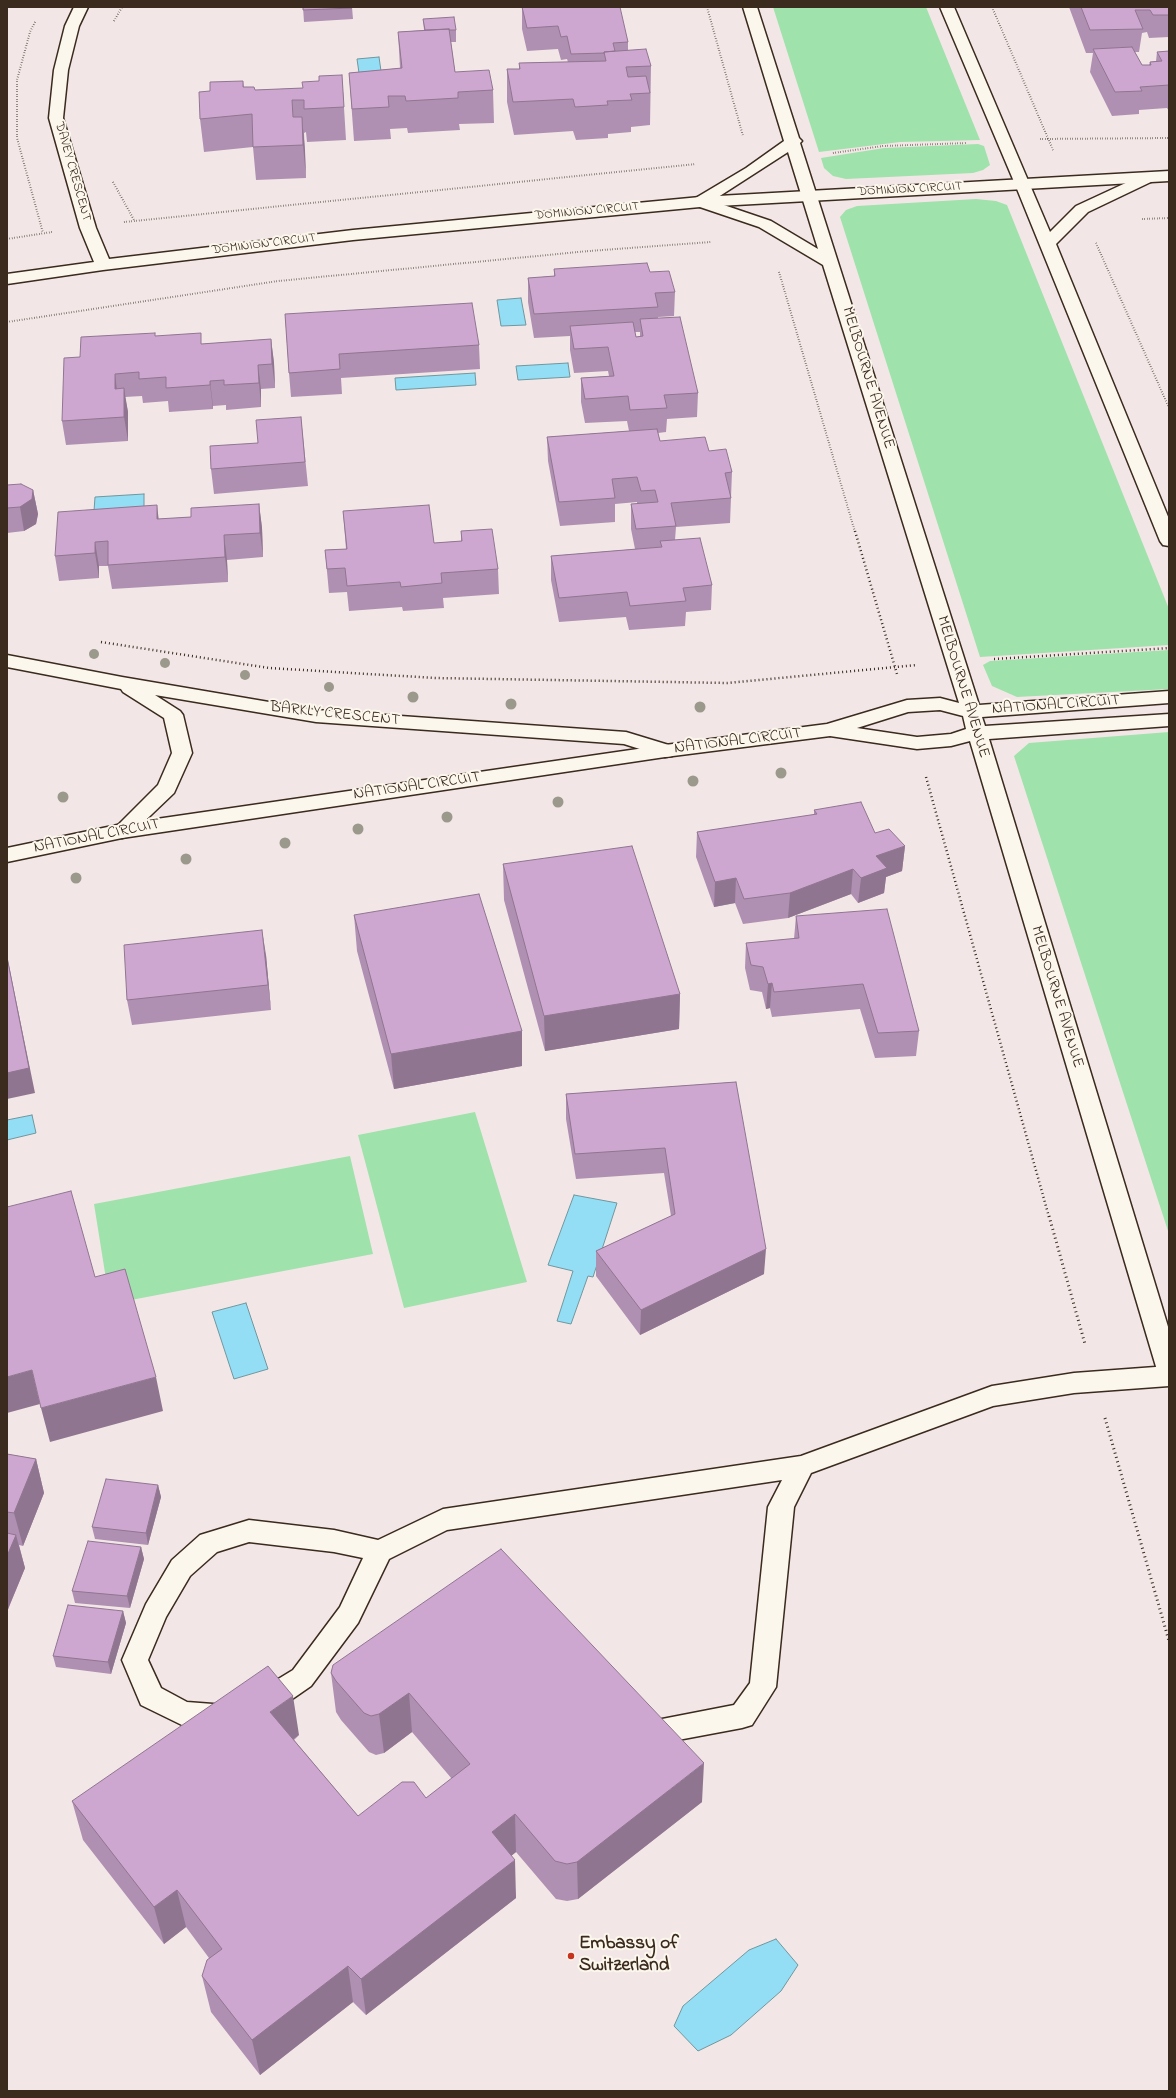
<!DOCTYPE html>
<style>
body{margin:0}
#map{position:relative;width:1176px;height:2098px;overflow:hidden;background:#f2e7e6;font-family:"Indie Flower",sans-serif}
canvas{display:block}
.frame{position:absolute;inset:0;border:8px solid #3b2a1e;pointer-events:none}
</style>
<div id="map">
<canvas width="1176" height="2098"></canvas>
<div class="frame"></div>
</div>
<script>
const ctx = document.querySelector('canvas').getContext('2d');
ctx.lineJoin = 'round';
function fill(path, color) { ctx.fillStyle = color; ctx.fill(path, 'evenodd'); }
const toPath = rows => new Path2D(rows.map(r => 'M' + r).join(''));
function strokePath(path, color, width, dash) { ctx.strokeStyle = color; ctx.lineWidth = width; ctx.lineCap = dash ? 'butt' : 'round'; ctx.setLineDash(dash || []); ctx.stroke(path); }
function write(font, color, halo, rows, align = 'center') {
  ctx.font = font + ' "Indie Flower",sans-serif'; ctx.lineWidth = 4; ctx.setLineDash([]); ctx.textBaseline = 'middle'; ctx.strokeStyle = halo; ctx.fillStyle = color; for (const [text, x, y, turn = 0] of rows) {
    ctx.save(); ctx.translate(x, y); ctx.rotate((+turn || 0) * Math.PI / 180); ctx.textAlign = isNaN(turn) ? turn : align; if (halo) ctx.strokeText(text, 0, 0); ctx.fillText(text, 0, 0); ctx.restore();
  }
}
const green = toPath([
 [773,7,926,7,980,140,900,142,819,152],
 [978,144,984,146,990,165,983,170,973,173,846,179,833,176,824,168,821,158,884,148],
 [976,199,996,201,1007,205,1169,609,1169,645,980,657,840,217,846,210,857,206],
 [1169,650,1169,689,1017,697,992,686,983,665,990,661],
 [1169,732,1169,1234,1014,756,1029,743],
 [475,1112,527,1282,404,1308,358,1135],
 [350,1156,373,1254,110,1304,94,1204]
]);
const water = toPath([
 [379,57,382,78,360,80,357,59,379,57],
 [521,298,526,325,501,326,497,300,521,298],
 [568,363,570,377,518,380,516,366,568,363],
 [475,373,476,385,396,390,395,378,475,373],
 [144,494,144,508,94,511,95,497,144,494],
 [32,1115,36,1133,7,1140,7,1120,32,1115],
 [574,1195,617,1203,593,1277,588,1276,571,1324,557,1321,573,1271,548,1265,574,1195],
 [246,1303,268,1369,234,1379,212,1312,246,1303],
 [776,1939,798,1965,781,1991,731,2035,698,2051,674,2026,683,2006,749,1950,776,1939]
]);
const pathFar2 = toPath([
 [707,7,743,136],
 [992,7,1053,150],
 [114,21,122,7],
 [35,22,30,32,17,80,17,138,43,233],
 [1040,139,1169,138],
 [833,153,883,146,967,143],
 [113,182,134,220],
 [1142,219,1169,218],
 [124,222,696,164],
 [7,239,52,232],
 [1096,243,1169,408],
 [779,272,855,532],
 [7,322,278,281,589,251,711,242]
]);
const pathFar1 = toPath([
 [855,531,897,674],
 [101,642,269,668,435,678,727,683,917,665],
 [994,659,1169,648],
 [926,777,1049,1217]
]);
const path = toPath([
 [1049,1216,1085,1344],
 [1105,1418,1169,1641]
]);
const lane = toPath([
 [1169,1366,1169,1386,1074,1393,993,1406,811,1473,794,1507,776,1687,752,1725,742,1728,662,1743,652,1740,648,1731,652,1722,662,1719,734,1705,750,1683,768,1507,782,1480,447,1530,389,1559,358,1623,311,1686,272,1713,262,1716,252,1713,249,1704,252,1695,293,1670,340,1607,363,1558,334,1552,249,1542,217,1552,190,1576,166,1617,148,1660,161,1688,187,1702,226,1705,236,1708,240,1717,236,1726,226,1729,184,1726,141,1705,122,1660,146,1604,172,1560,200,1535,249,1520,334,1530,378,1540,443,1509,801,1456,992,1386,1074,1373,1169,1366]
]);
const street = toPath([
 [74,7,88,7,79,26,68,70,63,118,96,228,109,259,353,230,700,197,1169,171,1169,181,700,207,353,240,103,270,7,284,7,274,94,262,80,228,49,118,54,70,65,26,74,7],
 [7,655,122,677,316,710,626,732,672,746,675,751,672,756,665,757,624,744,316,722,155,695,180,711,183,715,192,753,174,793,129,836,122,838,115,836,112,831,158,785,172,753,164,718,123,692,121,689,7,667,7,655]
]);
const secondary = toPath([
 [743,7,757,7,799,138,802,141,800,143,979,705,1169,691,1169,703,982,717,985,726,1169,714,1169,726,989,739,1169,1330,1169,1380,1160,1377,1157,1370,970,741,951,746,917,749,830,736,665,757,122,838,7,862,7,848,122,824,665,745,827,724,907,700,940,698,959,703,823,265,759,227,694,205,692,202,694,199,746,168,784,141,743,7],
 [788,152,818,249,771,221,712,201,788,152],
 [940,710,963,716,966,729,951,734,917,737,857,728,908,712,940,710],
 [940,7,954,7,1050,232,1076,206,1145,174,1155,174,1158,177,1155,180,1088,212,1056,244,1169,519,1169,546,1163,545,1160,541,1015,184,940,7]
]);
const trees = [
 [94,654,5],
 [165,663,5],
 [245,675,5],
 [329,687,5],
 [413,697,5.5],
 [511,704,5.5],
 [700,707,5.5],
 [781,773,5.5],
 [693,781,5.5],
 [63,797,5.5],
 [558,802,5.5],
 [447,817,5.5],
 [358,829,5.5],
 [285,843,5.5],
 [186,859,5.5],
 [76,878,5.5]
];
const wall = toPath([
 [303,7,352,7,353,19,304,22],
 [522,7,628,42,628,50,651,66,650,125,631,127,631,132,608,134,608,138,576,140,573,131,514,135,507,102,507,69,519,69,519,63,568,62,567,59,561,60,558,49,527,51,522,29],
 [1069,7,1169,7,1169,37,1149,38,1147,32,1142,33,1139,52,1135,52,1142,65,1149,65,1150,62,1156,61,1157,52,1169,51,1169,111,1167,108,1139,110,1139,114,1112,116,1090,72,1093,53,1086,53],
 [423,19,456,30,456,42,451,42,455,72,493,90,494,123,459,124,460,130,408,133,407,128,390,129,391,139,354,141,349,73,400,68,398,32,424,30],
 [342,75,346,140,307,142,306,132,304,133,306,178,256,180,253,147,204,152,200,119,210,91,243,81,244,87,255,90,303,88,319,81],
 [554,269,650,272,675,292,674,316,658,317,658,318,698,393,697,417,667,419,666,432,658,433,660,441,709,451,732,472,730,523,676,527,675,540,712,585,711,610,686,612,685,626,629,630,626,617,559,622,551,580,551,556,635,549,631,529,631,504,637,504,637,502,615,504,615,522,560,526,548,461,547,437,629,431,627,421,585,423,581,402,581,378,609,376,608,371,574,373,570,350,570,336,534,338,528,302,528,278,554,276],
 [635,332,640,332,640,336,636,337],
 [285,314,479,345,480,369,341,378,342,394,291,397,289,373],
 [156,336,202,344,271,339,274,363,275,388,261,389,261,407,226,410,226,405,213,406,213,409,169,412,168,401,143,403,142,396,125,397,128,412,128,441,66,445,62,421,80,357],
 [301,417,308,486,214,494,211,469,258,443],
 [7,485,33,490,38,514,36,524,24,531,7,533],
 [259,504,262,528,263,557,227,560,228,582,112,589,108,566,99,566,99,578,59,581,55,556,159,519,191,517],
 [343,511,434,543,461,541,461,531,498,569,499,594,443,598,444,608,403,611,402,607,349,611,347,592,329,593,325,550,346,549],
 [814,810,875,833,905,846,902,871,886,877,884,893,858,903,851,894,788,918,743,924,735,903,714,907,696,857,697,832,814,815],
 [503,864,680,994,679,1029,545,1051,504,900],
 [354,915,522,1031,522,1066,394,1089,357,951],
 [796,916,919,1031,916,1056,875,1058,860,1009,772,1017,770,1008,766,1009,762,992,750,990,745,968,746,943,794,939],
 [266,955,271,1010,132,1025,127,1000],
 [736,1082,764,1274,640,1335,596,1276,596,1251,671,1216,664,1173,576,1179,566,1119,566,1094],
 [7,1454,36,1459,44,1493,23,1546,19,1545,25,1568,7,1612],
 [158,1485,161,1497,148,1545,95,1539,92,1527],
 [141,1547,144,1559,130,1608,75,1603,72,1591],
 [123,1611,126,1623,111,1674,56,1667,53,1656],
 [333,1665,702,1802,578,1899,567,1901,556,1899,516,1852,511,1856,516,1898,366,2015,353,2002,260,2075,211,2012,202,1976,209,1958,186,1927,164,1944,83,1840,72,1801,299,1735,294,1740,358,1816,426,1798,452,1779,412,1732,384,1753,376,1755,369,1752,341,1720,336,1712,331,1673]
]);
const shadedWall = toPath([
 [302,117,305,150,306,178,303,145],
 [271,339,274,363,275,388,272,364],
 [7,359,8,365,7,423],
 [258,365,261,389,261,407,259,383],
 [115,374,118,398,115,389],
 [210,381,213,406,213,409,210,385],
 [124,388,128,412,128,441,124,417],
 [33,490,38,514,36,524,24,531,20,507],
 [259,504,262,528,263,557,260,533],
 [157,505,160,530,157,519],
 [224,535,227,560,228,582,225,557],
 [95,542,99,566,99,578,95,553],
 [905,846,902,871,886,877,884,893,858,903,861,878,876,856],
 [853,869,851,894,788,918,790,893],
 [736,878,735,903,714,907,715,882],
 [262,930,266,955,271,1010,268,985],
 [7,956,35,1093,7,1099],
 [772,983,770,1008,766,1009,768,984],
 [680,994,679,1029,545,1051,544,1016],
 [522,1031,522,1066,394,1089,391,1054],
 [766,1249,764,1274,640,1335,641,1310],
 [32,1370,40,1404,7,1413,7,1377],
 [156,1377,163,1411,50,1442,41,1408],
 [36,1459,44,1493,23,1546,14,1513],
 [158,1485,161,1497,148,1545,146,1533],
 [16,1535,25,1568,10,1604,7,1593,7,1556],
 [141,1547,144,1559,130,1608,127,1596],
 [7,1593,10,1604,7,1612],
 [123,1611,126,1623,111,1674,108,1662],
 [409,1693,412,1732,384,1753,379,1714],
 [293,1696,299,1735,277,1751,270,1712],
 [704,1763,702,1802,578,1899,577,1862],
 [515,1814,516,1852,494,1870,492,1832],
 [515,1860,516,1898,366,2015,361,1979],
 [177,1890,186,1927,164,1944,154,1907],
 [348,1966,353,2002,260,2075,252,2040]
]);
const building = toPath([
 [303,7,352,7,352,8,303,10,303,7],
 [522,7,620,7,628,42,613,43,615,51,604,52,604,53,571,54,567,36,561,37,558,26,527,28,522,7],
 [1081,7,1169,7,1169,15,1153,15,1150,10,1135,10,1143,29,1090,30,1081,7],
 [454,17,456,30,449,30,449,29,425,30,423,19,454,17],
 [449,29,455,72,489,70,493,90,458,92,458,98,406,101,405,96,388,96,389,107,352,109,349,73,402,68,398,32,449,29],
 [1132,47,1142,65,1151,65,1150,62,1162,61,1157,52,1169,51,1169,85,1140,87,1142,91,1115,92,1093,49,1132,47],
 [646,49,651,66,626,67,628,77,646,76,650,93,630,94,632,100,607,101,608,105,575,107,573,99,513,102,507,69,520,69,519,63,606,61,604,52,646,49],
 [342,75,344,107,304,109,304,100,292,100,293,117,302,117,303,145,253,147,252,114,200,119,199,92,210,91,210,82,243,81,243,87,254,87,255,90,303,88,302,82,319,81,319,76,342,75],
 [647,263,650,272,669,271,675,292,655,293,658,307,534,314,528,278,555,276,554,269,647,263],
 [472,303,479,345,339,354,340,369,289,373,285,314,472,303],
 [680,317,698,393,664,395,667,408,630,410,628,396,585,399,581,378,614,376,608,347,574,349,570,326,633,322,636,337,643,336,640,319,680,317],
 [155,333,155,336,201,333,201,344,271,339,272,364,258,365,259,383,224,385,224,380,210,381,210,385,166,388,166,377,139,379,139,372,115,374,115,389,124,388,124,417,62,421,64,358,80,357,81,337,155,333],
 [301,417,305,462,211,469,210,446,258,443,256,420,301,417],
 [657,429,660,441,705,437,709,451,726,449,732,472,725,473,731,498,671,503,676,526,636,529,631,504,658,502,655,490,641,491,637,477,612,479,615,498,559,502,547,437,657,429],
 [21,484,33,490,32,499,20,507,7,508,7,485,21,484],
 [259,504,260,533,224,535,225,557,108,565,108,541,95,542,95,553,55,556,58,512,157,505,157,519,191,517,191,508,259,504],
 [429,505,434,543,462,541,461,531,492,529,498,569,441,573,442,583,401,587,400,582,347,586,345,568,327,569,325,550,347,549,343,511,429,505],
 [700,538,712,585,683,588,686,601,630,606,627,592,559,598,551,556,662,547,660,541,700,538],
 [861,802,875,833,889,829,905,846,876,856,887,868,861,878,853,869,790,893,744,899,736,878,715,882,697,832,817,814,814,810,861,802],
 [632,846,680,994,544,1016,503,864,632,846],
 [479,894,522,1031,391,1054,354,915,479,894],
 [887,909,919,1031,878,1033,863,984,774,992,772,983,768,984,763,967,751,965,746,943,799,938,796,916,887,909],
 [262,930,268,985,127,1000,124,945,262,930],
 [7,957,29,1068,7,1073,7,957],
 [736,1082,766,1249,641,1310,596,1251,675,1214,665,1148,575,1154,566,1094,736,1082],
 [71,1191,95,1277,125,1269,156,1377,41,1408,32,1370,7,1377,7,1207,71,1191],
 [7,1454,36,1459,14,1513,7,1512,7,1454],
 [106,1479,158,1485,146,1533,92,1527,106,1479],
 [7,1533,16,1535,7,1556,7,1533],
 [88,1541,141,1547,127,1596,72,1591,88,1541],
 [501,1549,704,1763,577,1862,567,1864,555,1861,515,1814,492,1832,515,1860,361,1979,348,1966,252,2040,202,1976,207,1960,222,1949,177,1890,154,1907,72,1801,268,1666,293,1696,270,1712,358,1816,402,1782,414,1782,426,1798,470,1764,409,1693,379,1714,371,1716,364,1713,336,1681,331,1673,333,1665,501,1549],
 [68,1605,123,1611,108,1662,53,1656,68,1605]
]);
const markers = [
 [571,1956,4,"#c8321e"]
];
const farStreetnames = [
 ["DAVEY CRESCENT",72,172,74],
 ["DOMINION CIRCUIT",910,190,-3],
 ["DOMINION CIRCUIT",587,212,-5],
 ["DOMINION CIRCUIT",264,245,-7]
];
const streetNames = [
 ["MELBOURNE AVENUE",867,378,73],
 ["MELBOURNE AVENUE",962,687,73],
 ["NATIONAL CIRCUIT",1056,706,-4],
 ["BARKLY CRESCENT",335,715,6],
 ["NATIONAL CIRCUIT",738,742,-7],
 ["NATIONAL CIRCUIT",417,787,-8],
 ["NATIONAL CIRCUIT",97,837,-11],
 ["MELBOURNE AVENUE",1056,997,73]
];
const nearPoinames = [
 ["Embassy of",579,1945],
 ["Switzerland",579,1967]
];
fill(green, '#a0e2ac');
fill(water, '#93def4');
strokePath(water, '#70969e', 1);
strokePath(lane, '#3b2a1e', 3);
strokePath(street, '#3b2a1e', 3);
strokePath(secondary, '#3b2a1e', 3);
strokePath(pathFar2, '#3b2a1e', 2, [0.5, 2]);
strokePath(pathFar1, '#3b2a1e', 2.5, [1, 3]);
strokePath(path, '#3b2a1e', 3, [1, 3.5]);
fill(lane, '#fbf7ec');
fill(street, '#fbf7ec');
fill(secondary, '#fbf7ec');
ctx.fillStyle = '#9b988c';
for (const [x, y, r] of trees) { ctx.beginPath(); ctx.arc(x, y, r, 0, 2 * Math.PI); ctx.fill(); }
fill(wall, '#b090b2');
fill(shadedWall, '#907591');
fill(building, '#cda7cf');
strokePath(building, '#907591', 1);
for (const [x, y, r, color] of markers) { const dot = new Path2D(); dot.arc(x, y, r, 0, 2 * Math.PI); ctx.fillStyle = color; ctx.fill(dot); strokePath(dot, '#fbf7ec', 1.5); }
write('13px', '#3b2a1e', '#fbf7ec', farStreetnames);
write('16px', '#3b2a1e', '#fbf7ec', streetNames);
write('bold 19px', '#3b2a1e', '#fbf7ec', nearPoinames, 'left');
</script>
